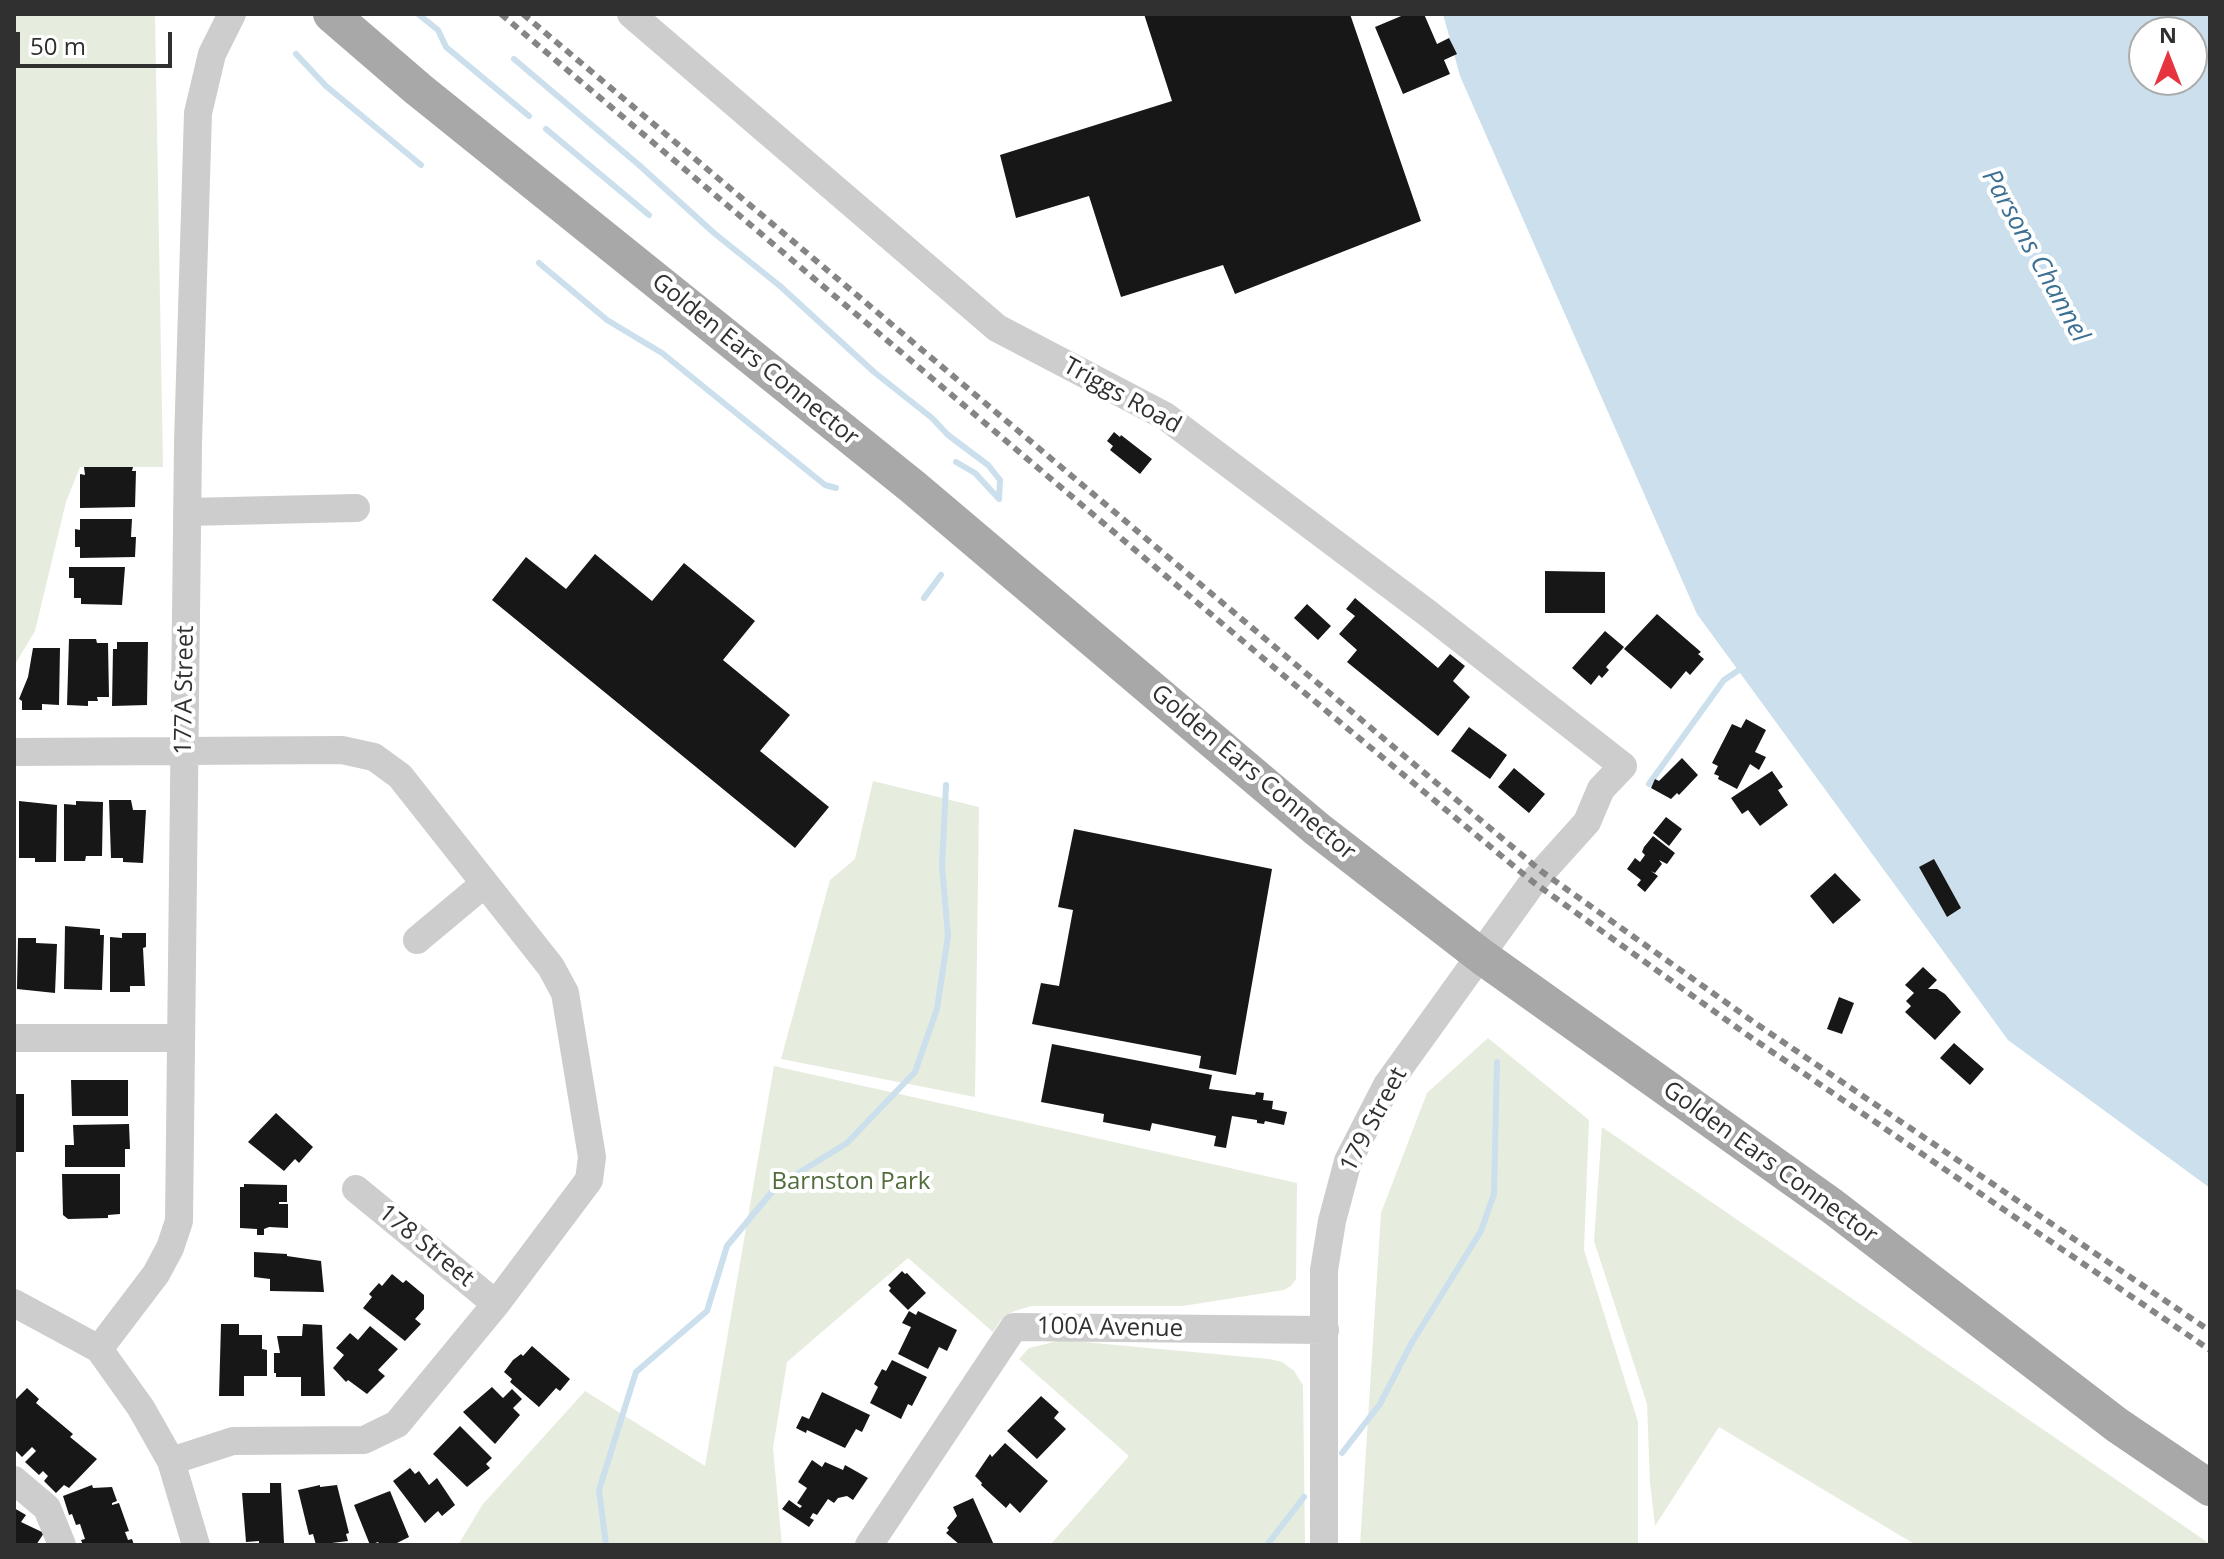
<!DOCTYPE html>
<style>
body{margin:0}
#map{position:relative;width:2224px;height:1559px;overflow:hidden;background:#fff;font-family:"Open Sans",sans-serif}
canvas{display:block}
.frame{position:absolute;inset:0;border:16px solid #303030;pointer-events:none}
.north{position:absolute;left:2128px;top:16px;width:80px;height:80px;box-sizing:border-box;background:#fff;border:2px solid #acacac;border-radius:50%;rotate:0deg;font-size:22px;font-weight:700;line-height:32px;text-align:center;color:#303030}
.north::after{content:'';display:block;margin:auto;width:28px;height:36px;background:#e5343e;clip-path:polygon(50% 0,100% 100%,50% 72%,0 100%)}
.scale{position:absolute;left:16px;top:32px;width:156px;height:36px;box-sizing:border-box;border:4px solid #303030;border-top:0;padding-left:10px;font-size:24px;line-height:28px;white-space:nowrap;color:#303030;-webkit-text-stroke:6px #fff;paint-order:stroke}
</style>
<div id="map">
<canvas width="2224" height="1559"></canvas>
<div class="frame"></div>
<div class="north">N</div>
<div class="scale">50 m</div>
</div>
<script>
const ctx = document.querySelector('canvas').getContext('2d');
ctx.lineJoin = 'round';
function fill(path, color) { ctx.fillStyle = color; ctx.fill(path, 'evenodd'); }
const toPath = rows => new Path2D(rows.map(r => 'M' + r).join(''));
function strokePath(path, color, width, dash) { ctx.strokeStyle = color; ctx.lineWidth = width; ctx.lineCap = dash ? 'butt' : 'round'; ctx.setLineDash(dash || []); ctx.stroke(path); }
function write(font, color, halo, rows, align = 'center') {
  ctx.font = font + ' "Open Sans",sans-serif'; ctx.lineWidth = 8; ctx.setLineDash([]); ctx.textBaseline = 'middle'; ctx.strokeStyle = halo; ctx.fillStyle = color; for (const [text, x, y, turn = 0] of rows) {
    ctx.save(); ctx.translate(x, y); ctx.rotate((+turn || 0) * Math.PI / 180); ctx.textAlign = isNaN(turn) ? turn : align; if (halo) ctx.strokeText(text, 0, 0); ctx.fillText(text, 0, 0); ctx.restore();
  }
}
const green = toPath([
 [14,14,155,15,163,467,80,467,66,502,35,631,14,666],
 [873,781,979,807,975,1097,781,1059,830,880,855,859],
 [1488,1038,1589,1120,1584,1250,1638,1422,1638,1545,1360,1545,1381,1213,1427,1093],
 [774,1066,1297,1183,1296,1279,1291,1286,1284,1290,1183,1306,1031,1306,1012,1312,1001,1320,993,1332,908,1258,787,1362,773,1448,782,1545,458,1545,483,1504,585,1391,705,1466],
 [1602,1127,2210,1544,2210,1545,1916,1545,1719,1427,1655,1526,1650,1482,1647,1404,1594,1241],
 [1062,1340,1269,1359,1282,1362,1294,1371,1303,1385,1305,1545,1050,1545,1129,1456,1019,1359,1029,1348]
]);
const water = toPath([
 [1443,14,2210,14,2210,1188,2008,1040,1697,614,1460,76],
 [2144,32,2192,32,2192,80,2144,80]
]);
const stream = toPath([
 [418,14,438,30,446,47,529,116],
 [296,54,326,86,421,165],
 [514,59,639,165,714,233,780,286,874,372,932,418,948,435,988,465,1000,480,999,499],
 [546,129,649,215],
 [539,263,607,320,662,353,825,485,836,488],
 [956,462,975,473,999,499],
 [924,598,941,575],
 [1649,784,1724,680,1742,668],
 [1342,1453,1380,1404,1411,1344,1481,1231,1494,1194,1497,1062],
 [606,1545,599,1490,636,1372,707,1311,727,1246,776,1187,847,1143,915,1072,937,1009,948,936,942,866,946,785],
 [1267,1545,1304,1497]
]);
const building = toPath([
 [1144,14,1350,14,1421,221,1235,294,1223,265,1121,297,1089,196,1016,218,1000,155,1172,101],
 [1406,14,1424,14,1437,44,1449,38,1457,54,1444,60,1450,74,1403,94,1375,27],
 [1114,432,1120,437,1121,435,1152,459,1140,474,1110,450,1113,446,1107,441],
 [84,467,133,467,132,471,136,471,135,507,80,508,80,474,85,475],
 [80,519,132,519,131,537,136,537,135,557,80,558,80,547,75,547,75,529,80,530],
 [595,554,652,601,684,563,755,621,723,660,790,715,760,751,829,807,795,848,492,600,526,557,566,589],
 [69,567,125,567,122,605,81,604,81,598,74,598,74,578,69,578],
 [1545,571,1605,572,1605,613,1545,613],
 [1355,598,1438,668,1450,654,1465,666,1453,681,1470,697,1438,736,1347,662,1357,650,1339,634,1355,616,1346,609],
 [1307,604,1331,626,1318,640,1294,618],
 [1657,614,1701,652,1698,654,1704,659,1690,675,1686,671,1671,689,1624,649],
 [1605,631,1624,647,1606,667,1609,670,1602,678,1599,675,1591,685,1572,668],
 [69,639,96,639,97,643,108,643,109,697,97,697,98,701,88,701,88,706,67,705],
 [117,642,148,642,147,705,112,706,113,649,117,649],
 [33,648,60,648,59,705,42,704,42,710,22,710,22,701,19,699,28,677],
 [1746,719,1766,730,1755,752,1766,757,1759,770,1750,764,1737,789,1718,779,1719,776,1714,774,1718,766,1712,763,1732,724,1741,728],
 [1469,727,1507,755,1490,779,1451,751],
 [1682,758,1698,775,1679,795,1677,793,1671,799,1651,788,1655,779,1659,781],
 [1514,768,1545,794,1529,813,1498,787],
 [1772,771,1783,787,1778,790,1788,805,1760,826,1748,810,1742,814,1731,798],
 [109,800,131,800,133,810,146,810,143,863,123,862,123,858,111,858],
 [19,801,57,805,56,862,35,862,35,858,19,858],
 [76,801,103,802,102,856,86,856,85,861,64,861,64,804,76,805],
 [1666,817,1682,829,1669,846,1653,833],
 [1074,829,1272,869,1236,1075,1199,1068,1201,1056,1032,1024,1041,983,1059,986,1073,910,1058,907],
 [1653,836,1675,853,1667,864,1659,860,1662,864,1655,873,1651,871,1658,876,1645,892,1637,885,1641,880,1627,869,1635,858,1640,862,1645,855,1642,852,1644,847],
 [1934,859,1961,908,1947,917,1919,867],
 [1835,873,1861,900,1833,924,1810,896],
 [65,926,100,929,100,935,104,935,102,990,64,989],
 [122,933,146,933,146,947,143,948,145,986,130,986,130,992,110,992,110,937,122,938],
 [18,938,36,938,36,943,57,944,55,993,17,989],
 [1923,967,1937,980,1928,989,1937,989,1945,994,1961,1012,1935,1040,1905,1012,1911,1006,1906,1001,1914,993,1905,985],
 [1839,997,1854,1003,1842,1034,1827,1029],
 [1954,1043,1984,1069,1970,1085,1940,1058],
 [1052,1044,1212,1075,1209,1089,1255,1095,1256,1092,1264,1093,1263,1100,1273,1101,1272,1109,1287,1112,1284,1125,1265,1121,1264,1124,1257,1123,1257,1120,1232,1116,1226,1148,1214,1146,1216,1136,1152,1123,1150,1131,1103,1122,1104,1114,1041,1102],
 [71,1080,128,1080,128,1116,72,1116],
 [14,1094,24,1094,24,1152,14,1152],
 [276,1113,313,1147,299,1163,295,1159,284,1171,248,1142],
 [129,1124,130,1149,125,1149,125,1167,65,1167,65,1145,74,1145,73,1125],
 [62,1174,120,1174,120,1214,108,1215,108,1218,68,1219,63,1215],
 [244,1184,287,1185,287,1202,279,1202,279,1204,288,1204,288,1228,269,1227,264,1229,264,1235,257,1235,257,1229,240,1228,240,1187,244,1187],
 [254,1252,287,1254,287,1256,321,1261,324,1292,270,1291,270,1279,254,1277],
 [902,1271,905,1274,907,1273,926,1293,908,1310,889,1291,891,1288,888,1285],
 [392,1274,403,1283,406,1280,424,1295,424,1309,415,1319,421,1324,405,1341,363,1308,372,1297,369,1294,379,1283,382,1286],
 [909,1311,916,1315,918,1311,957,1330,947,1351,939,1347,928,1369,898,1354,911,1327,902,1323],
 [221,1324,239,1324,239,1335,262,1335,262,1349,267,1350,267,1376,244,1376,244,1396,219,1396],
 [303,1324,322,1325,325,1396,301,1396,301,1377,276,1377,276,1373,274,1373,274,1353,280,1353,277,1336,302,1336],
 [370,1326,398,1349,378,1370,385,1376,367,1394,348,1380,346,1382,333,1368,344,1355,336,1348,350,1333,358,1340],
 [532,1346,570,1379,560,1391,556,1388,539,1407,510,1382,512,1379,504,1372,513,1360,521,1354,523,1356],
 [892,1360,927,1377,912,1406,908,1404,901,1419,870,1403,878,1387,874,1384,882,1369,886,1371],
 [492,1387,503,1398,512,1389,522,1399,513,1408,520,1415,495,1444,463,1412],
 [27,1388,39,1399,36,1403,73,1434,70,1437,97,1459,69,1488,64,1485,56,1493,44,1481,48,1476,43,1471,39,1475,25,1462,36,1451,32,1447,22,1457,14,1449,14,1401],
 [822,1392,870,1415,862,1432,856,1429,845,1448,807,1430,806,1433,796,1428,802,1416,809,1419],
 [1041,1396,1059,1412,1054,1418,1066,1429,1037,1459,1007,1431],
 [460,1426,492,1458,486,1464,490,1468,467,1487,433,1454],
 [1005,1443,1048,1481,1020,1513,1010,1503,1006,1508,981,1485,982,1483,975,1476,990,1454,992,1457],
 [812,1460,822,1467,825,1462,843,1470,845,1465,868,1478,853,1500,847,1496,838,1498,834,1503,828,1499,817,1515,813,1513,810,1518,814,1520,809,1527,782,1509,789,1500,800,1508,802,1506,797,1503,807,1488,798,1482],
 [410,1468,415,1474,419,1471,429,1485,437,1478,455,1505,442,1516,438,1511,425,1523,393,1481],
 [270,1483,281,1483,284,1543,259,1545,259,1541,246,1542,242,1493,270,1493],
 [92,1485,93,1488,112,1487,117,1501,112,1503,112,1505,119,1503,129,1531,125,1532,128,1540,132,1539,134,1545,83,1545,81,1540,85,1539,80,1524,76,1525,72,1514,69,1515,63,1496],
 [320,1485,320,1487,337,1485,349,1533,346,1534,348,1541,316,1545,313,1534,309,1535,298,1490],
 [390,1491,409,1537,393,1545,380,1545,378,1542,370,1545,354,1505],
 [973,1498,994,1545,960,1545,946,1533,949,1530,947,1528,957,1516,953,1507],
 [14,1508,26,1515,21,1522,44,1533,36,1545,14,1545]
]);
const minor = toPath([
 [631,14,997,328,1165,416,1426,612,1623,766,1601,789,1587,822,1533,882,1387,1085,1348,1161,1332,1221,1324,1270,1324,1545],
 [187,512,356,508],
 [14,752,342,750,374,757,400,776,551,967,565,993,592,1157,589,1180,496,1304,397,1424,364,1440,233,1441,171,1461],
 [417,940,484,884],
 [14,1038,181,1038],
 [356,1189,496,1304],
 [14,1303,99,1349,141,1408,171,1461,196,1545],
 [99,1349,156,1274,170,1248,179,1221,188,443,198,113,212,54,232,14],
 [14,1480,47,1508,62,1545],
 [869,1545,1014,1327,1325,1330]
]);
const major = toPath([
 [331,14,418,89,913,487,1317,829,1481,956,1832,1206,2117,1425,2210,1488]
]);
const rail = toPath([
 [501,14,1283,675,1533,882,1746,1034,2210,1350],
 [523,14,1541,871,1755,1023,2210,1331]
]);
const streetNames = [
 ["Golden Ears Connector",755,360,39],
 ["Triggs Road",1122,396,29],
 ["177A Street",185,690,-89],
 ["Golden Ears Connector",1253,773,40],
 ["179 Street",1374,1120,-62],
 ["Golden Ears Connector",1770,1163,36],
 ["178 Street",426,1246,39],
 ["100A Avenue",1110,1328,1]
];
const parkNames = [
 ["Barnston Park",851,1182]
];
const waterNames = [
 ["Parsons Channel",2035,256,61]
];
fill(green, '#e6edde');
fill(water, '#cbdfec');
strokePath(stream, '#cbdfec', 6);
fill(building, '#171717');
strokePath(minor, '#cdcdcd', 28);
strokePath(major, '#a8a8a8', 36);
strokePath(rail, '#858585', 6, [8, 6]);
write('24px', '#303030', '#fff', streetNames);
write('24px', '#526c3d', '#fff', parkNames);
write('italic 26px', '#3d7193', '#fff', waterNames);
</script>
